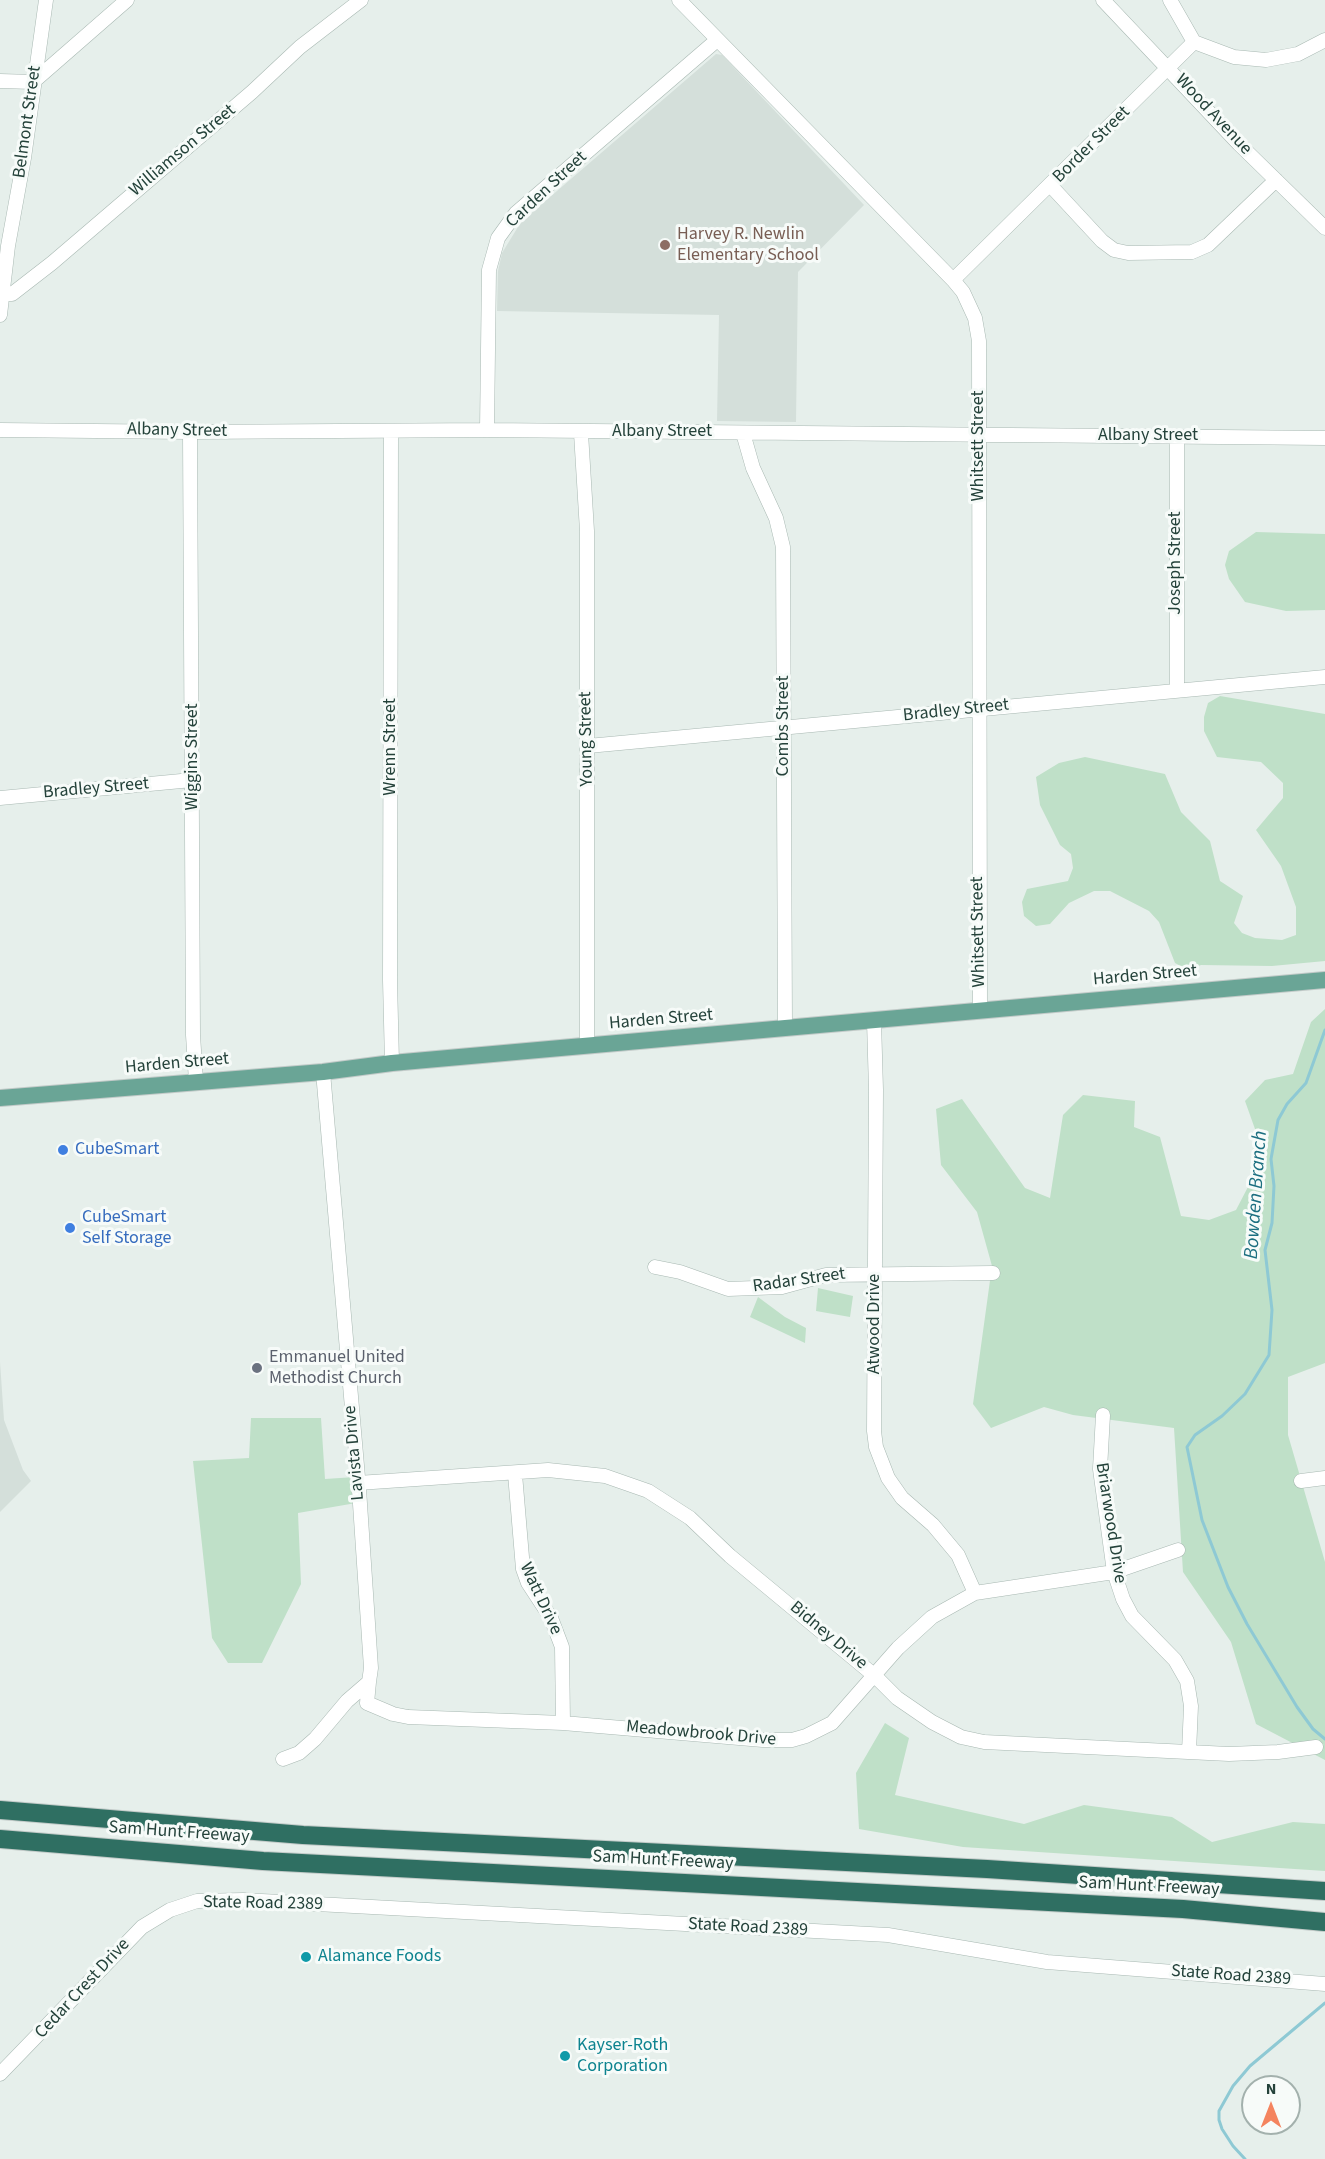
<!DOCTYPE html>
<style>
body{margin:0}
#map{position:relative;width:1325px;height:2159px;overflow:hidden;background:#e6efeb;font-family:"Source Sans 3",sans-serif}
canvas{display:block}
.north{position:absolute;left:1241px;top:2075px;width:60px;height:60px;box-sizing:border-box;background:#f7fbf9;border:2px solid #a3b1ad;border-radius:50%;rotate:0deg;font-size:16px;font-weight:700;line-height:24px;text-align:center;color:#24423a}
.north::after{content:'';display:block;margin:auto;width:21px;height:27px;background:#f4845f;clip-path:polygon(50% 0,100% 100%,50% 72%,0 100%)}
</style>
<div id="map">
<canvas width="1325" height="2159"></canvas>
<div class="north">N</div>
</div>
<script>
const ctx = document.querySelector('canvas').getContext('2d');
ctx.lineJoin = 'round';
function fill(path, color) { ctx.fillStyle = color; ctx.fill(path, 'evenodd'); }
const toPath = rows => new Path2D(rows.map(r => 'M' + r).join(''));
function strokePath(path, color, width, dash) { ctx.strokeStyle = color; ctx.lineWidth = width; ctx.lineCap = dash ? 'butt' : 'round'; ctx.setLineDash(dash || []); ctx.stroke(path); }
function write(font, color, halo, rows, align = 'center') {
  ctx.font = font + ' "Source Sans 3",sans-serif'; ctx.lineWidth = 6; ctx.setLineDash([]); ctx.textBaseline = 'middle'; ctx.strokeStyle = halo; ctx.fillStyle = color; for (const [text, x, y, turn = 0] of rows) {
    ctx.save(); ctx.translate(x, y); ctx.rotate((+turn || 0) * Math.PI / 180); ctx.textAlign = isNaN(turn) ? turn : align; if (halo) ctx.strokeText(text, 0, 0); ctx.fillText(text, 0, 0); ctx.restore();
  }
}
const built = toPath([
 [716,54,722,55,864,205,798,272,796,422,717,421,719,315,497,311,498,271,502,253,521,222],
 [0,1362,4,1420,23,1470,31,1481,0,1512]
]);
const green = toPath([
 [1256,532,1325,534,1325,610,1286,611,1245,602,1229,579,1225,565,1229,551],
 [1220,696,1325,714,1325,961,1272,966,1201,965,1188,970,1175,963,1159,922,1149,911,1110,891,1094,891,1069,903,1050,924,1036,926,1024,916,1022,902,1027,889,1068,881,1073,868,1071,854,1060,845,1040,805,1036,777,1059,763,1085,757,1165,774,1181,812,1210,841,1220,881,1243,896,1234,923,1242,933,1255,938,1282,940,1296,935,1296,907,1281,866,1256,830,1283,798,1283,783,1261,762,1217,757,1204,731,1204,717,1208,703],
 [1325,1009,1325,1363,1288,1377,1288,1435,1325,1562,1325,1760,1256,1724,1231,1642,1183,1572,1174,1428,1073,1415,1044,1407,991,1428,973,1404,992,1266,977,1212,941,1165,936,1109,962,1099,1025,1188,1050,1198,1063,1115,1083,1095,1135,1101,1134,1127,1160,1137,1181,1216,1209,1220,1236,1210,1249,1185,1255,1129,1245,1101,1265,1080,1293,1074,1311,1022],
 [818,1288,853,1296,850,1317,816,1311],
 [758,1297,785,1317,806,1328,805,1343,750,1317],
 [251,1418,321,1418,325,1479,355,1477,356,1503,298,1513,301,1584,262,1663,228,1663,212,1638,193,1461,249,1458],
 [885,1723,909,1738,895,1795,1024,1824,1084,1805,1172,1817,1212,1842,1293,1822,1325,1824,1325,1871,963,1847,859,1829,856,1773]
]);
const stream = toPath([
 [1325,1030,1306,1083,1287,1104,1278,1120,1271,1159,1274,1186,1272,1223,1265,1250,1272,1310,1269,1355,1245,1394,1222,1416,1195,1435,1187,1447,1202,1520,1228,1587,1247,1624,1297,1707,1313,1729,1325,1739],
 [1245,2159,1233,2146,1222,2129,1219,2120,1219,2111,1233,2086,1250,2066,1325,2003]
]);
const minor = toPath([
 [679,0,953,280,963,292,975,318,979,341,980,1010],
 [1103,0,1239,144,1325,228],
 [1170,0,1194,42],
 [1194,42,1234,57,1266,60,1298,54,1325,40],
 [0,81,33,82,127,0],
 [1051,186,1102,241,1114,250,1128,253,1192,252,1208,245,1276,180],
 [953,280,1194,42],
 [1,294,12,294,52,263,252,92,300,47,361,0],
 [0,315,8,246,24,158,46,0],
 [0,430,190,432,487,430,1325,438],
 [487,430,489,270,498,238,516,213,717,40],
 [190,432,193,1035,196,1081],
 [391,432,390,980,392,1063],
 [581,433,587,531,587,1046],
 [743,433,753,468,776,518,783,547,785,1028],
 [1177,436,1177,689],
 [588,746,1325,677],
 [0,798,192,780],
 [874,1021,876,1090,874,1431,876,1447,888,1478,902,1498,933,1525,958,1555,975,1593],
 [655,1267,680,1272,728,1289,782,1287,826,1275,993,1273],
 [1103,1415,1100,1469,1114,1572,1123,1599,1132,1616,1175,1660,1187,1681,1191,1706,1189,1752],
 [515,1474,523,1569,528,1583,551,1618,562,1647,563,1723],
 [1301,1481,1325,1478],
 [358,1483,548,1470,605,1476,648,1491,690,1518,730,1556,875,1676,897,1698,932,1722,961,1737,984,1742,1229,1754,1278,1752,1316,1747],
 [369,1682,367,1703,393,1714,408,1717,563,1723,763,1740,792,1740,806,1736,832,1723,898,1648,932,1617,975,1593,1114,1572,1178,1550],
 [283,1759,299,1753,315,1739,347,1701,369,1682,371,1668,359,1489,323,1072],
 [0,2074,142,1927,170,1910,197,1901,243,1900,888,1935,1047,1962,1325,1984]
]);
const major = toPath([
 [0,1098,323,1072,392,1063,1325,980]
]);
const highway = toPath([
 [0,1810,303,1835,987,1869,1325,1891],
 [0,1839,263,1861,1183,1909,1325,1922]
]);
const markers = [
 [665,245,6,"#8d6e63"],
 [63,1150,6,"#3f7fe0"],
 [70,1228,6,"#3f7fe0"],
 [257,1368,6,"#6b7280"],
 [306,1957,6,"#0f9aa8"],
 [565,2056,6,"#0f9aa8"]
];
const streetNames = [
 ["Wood Avenue",1213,115,47],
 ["Belmont Street",28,122,-82],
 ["Border Street",1092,145,-45],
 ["Williamson Street",183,151,-40],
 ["Carden Street",547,190,-43],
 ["Albany Street",177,431,1],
 ["Albany Street",662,432],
 ["Albany Street",1148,436],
 ["Whitsett Street",979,446,-90],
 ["Joseph Street",1176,563,-90],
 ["Bradley Street",956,711,-6],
 ["Combs Street",784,726,-90],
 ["Young Street",587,739,-91],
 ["Wrenn Street",391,747,-90],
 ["Wiggins Street",193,757,-90],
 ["Bradley Street",96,789,-5],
 ["Whitsett Street",979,932,-91],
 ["Harden Street",1145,976,-5],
 ["Harden Street",661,1020,-5],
 ["Harden Street",177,1064,-5],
 ["Radar Street",799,1281,-8],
 ["Atwood Drive",875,1324,-90],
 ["Lavista Drive",355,1453,-95],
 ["Briarwood Drive",1110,1523,81],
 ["Watt Drive",540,1599,65],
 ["Bidney Drive",828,1636,40],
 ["Meadowbrook Drive",701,1734,5],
 ["Sam Hunt Freeway",179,1833,4],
 ["Sam Hunt Freeway",663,1861,3],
 ["Sam Hunt Freeway",1149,1887,3],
 ["State Road 2389",263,1904,1],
 ["State Road 2389",748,1928,3],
 ["State Road 2389",1231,1976,4],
 ["Cedar Crest Drive",83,1989,-47]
];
const educationNames = [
 ["Harvey R. Newlin",677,235],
 ["Elementary School",677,256]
];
const shopNames = [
 ["CubeSmart",75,1150],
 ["CubeSmart",82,1218],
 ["Self Storage",82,1239]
];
const worshipNames = [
 ["Emmanuel United",269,1358],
 ["Methodist Church",269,1379]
];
const cultureNames = [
 ["Alamance Foods",318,1957],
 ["Kayser-Roth",577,2046],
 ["Corporation",577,2067]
];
const waterNames = [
 ["Bowden Branch",1257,1195,-86]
];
fill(built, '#d4dfda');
fill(green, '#bfe0c8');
strokePath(stream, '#8ec9d4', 3);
strokePath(minor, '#a8b8b2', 15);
strokePath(major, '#c2cac8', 18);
strokePath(highway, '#c2cac8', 20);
strokePath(minor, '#fff', 14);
strokePath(major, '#6aa596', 16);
strokePath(highway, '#2f6f62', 18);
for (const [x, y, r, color] of markers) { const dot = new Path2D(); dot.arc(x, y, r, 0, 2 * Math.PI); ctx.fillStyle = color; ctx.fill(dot); strokePath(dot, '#f7fbf9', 2); }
write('18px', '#24423a', '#f7fbf9', streetNames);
write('18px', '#785e54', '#f7fbf9', educationNames, 'left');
write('18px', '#366cbe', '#f7fbf9', shopNames, 'left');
write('18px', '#5b616d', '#f7fbf9', worshipNames, 'left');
write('18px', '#0d838f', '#f7fbf9', cultureNames, 'left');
write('italic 20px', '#1c6f80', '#f7fbf9', waterNames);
</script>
